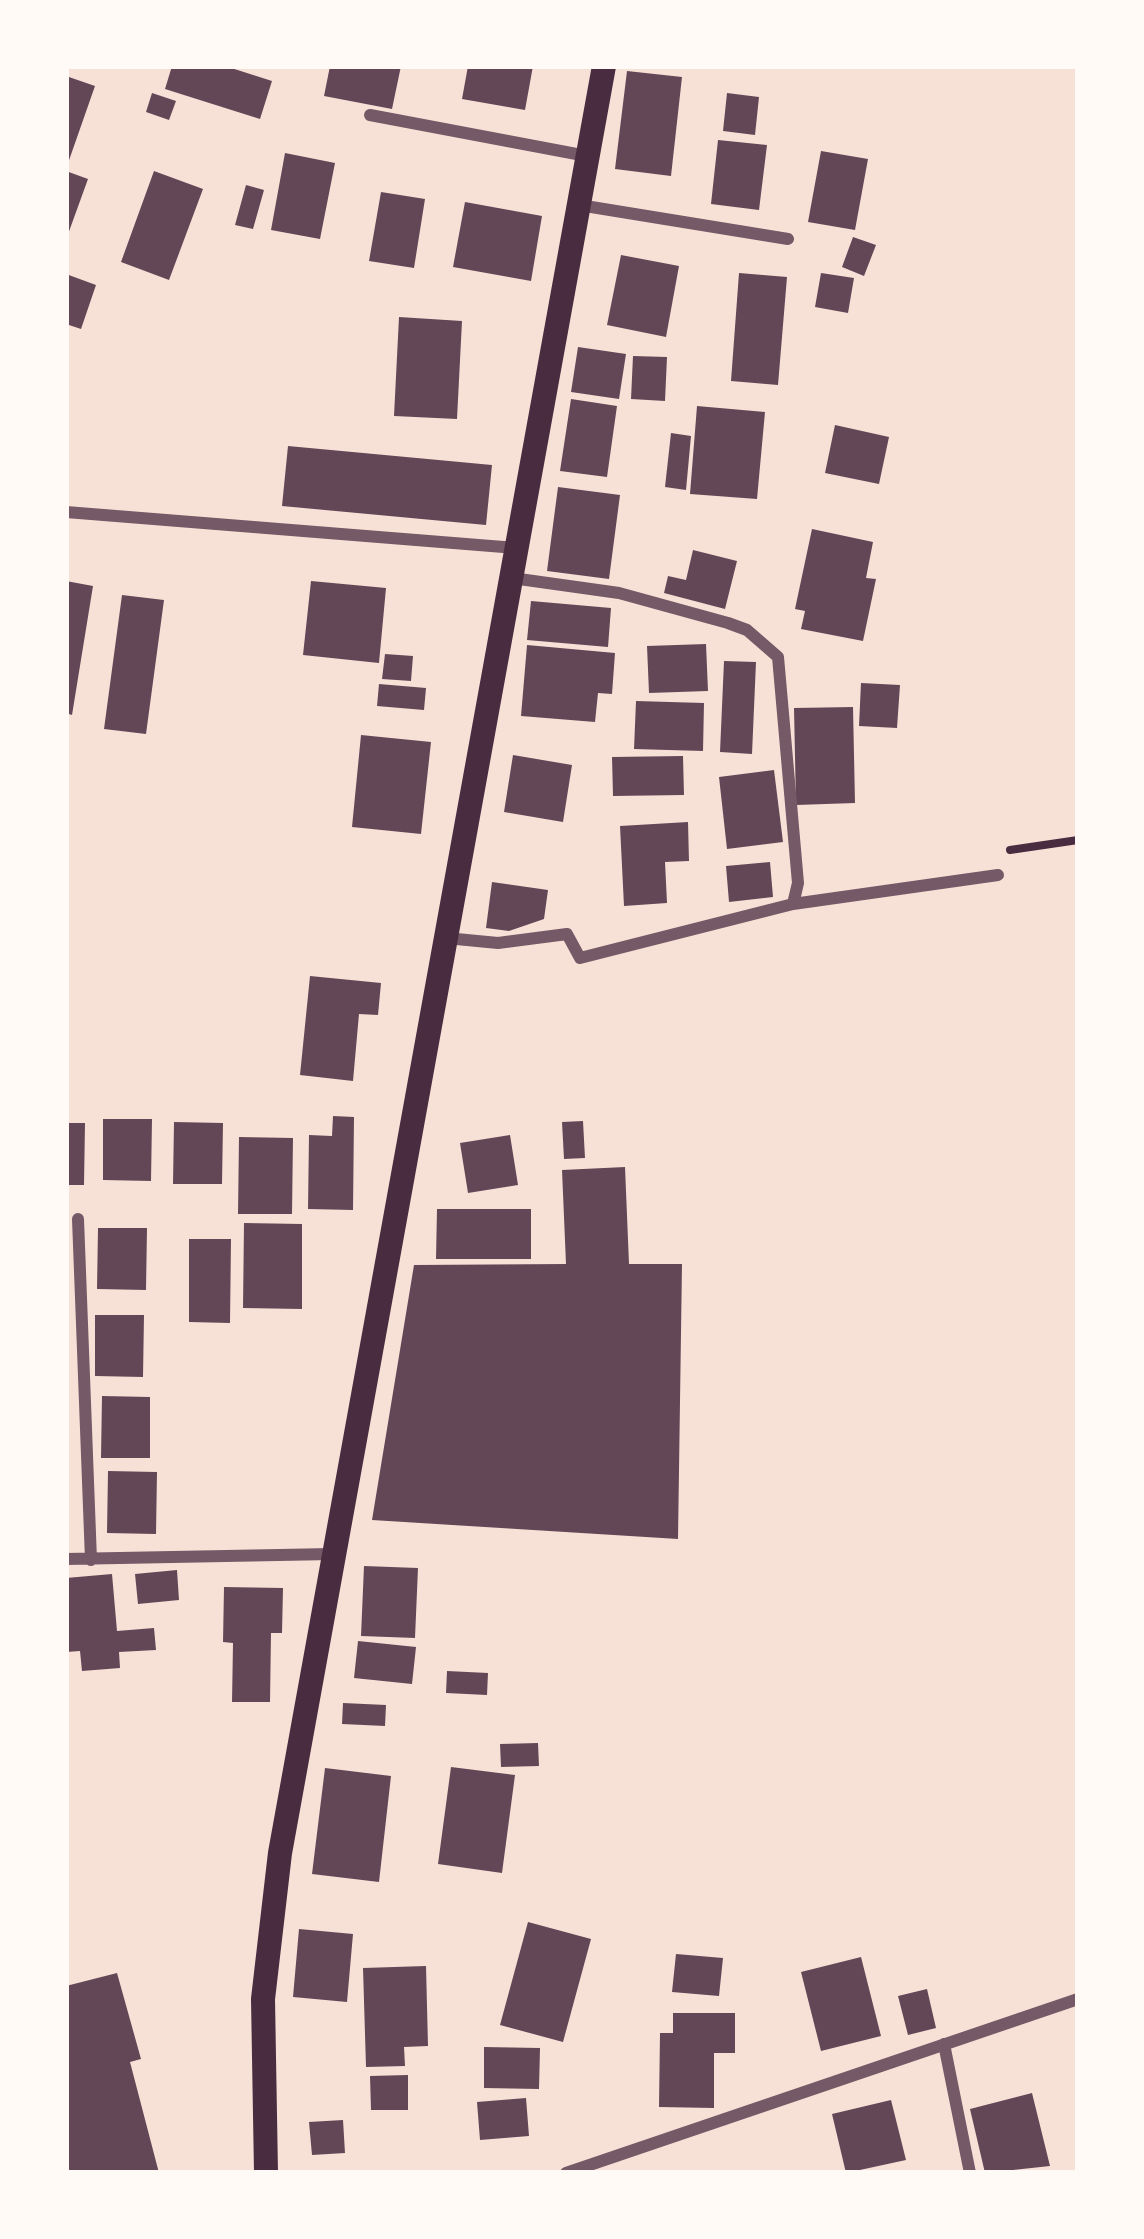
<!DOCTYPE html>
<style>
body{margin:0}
#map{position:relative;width:1144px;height:2239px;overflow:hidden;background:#f7e1d7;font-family:Quicksand,sans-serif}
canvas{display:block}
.frame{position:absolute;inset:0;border:69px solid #fffaf5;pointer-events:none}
</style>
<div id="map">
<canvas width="1144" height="2239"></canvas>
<div class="frame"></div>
</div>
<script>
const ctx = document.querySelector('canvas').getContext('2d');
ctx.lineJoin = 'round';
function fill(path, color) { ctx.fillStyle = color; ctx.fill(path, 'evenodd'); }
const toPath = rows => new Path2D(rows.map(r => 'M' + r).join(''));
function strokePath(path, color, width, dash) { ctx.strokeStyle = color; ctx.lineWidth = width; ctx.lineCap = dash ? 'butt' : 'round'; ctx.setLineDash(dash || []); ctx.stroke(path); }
const building = toPath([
 [172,66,225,66,272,81,260,119,165,89],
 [330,66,401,66,392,109,324,96],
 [468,66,533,66,525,110,462,99],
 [627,71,682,77,671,176,615,169],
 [66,76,95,86,67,166,66,166],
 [152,93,176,101,169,120,146,112],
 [727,93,759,97,755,135,723,131],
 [718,140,767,145,759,210,711,204],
 [821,151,868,159,855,230,808,222],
 [285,153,335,163,320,239,271,230],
 [66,171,88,179,67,237,66,237],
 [154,171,203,189,169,280,121,262],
 [246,185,264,190,253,229,235,225],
 [381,192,425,199,414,268,369,261],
 [465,202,542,216,531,281,453,267],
 [853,237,876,245,864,276,842,267],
 [621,255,679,266,666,337,607,325],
 [739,273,787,277,778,385,731,381],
 [821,273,854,278,848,313,815,307],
 [66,274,96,285,81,329,66,324],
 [399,317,462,321,457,419,394,416],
 [578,347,626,354,619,399,571,392],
 [633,356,667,357,665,401,631,399],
 [571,399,617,406,607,477,560,471],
 [697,406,765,412,757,499,690,494],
 [835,425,889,437,879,484,825,473],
 [671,433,691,436,686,490,665,487],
 [288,446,492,465,486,525,282,506],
 [558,487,620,495,609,579,547,571],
 [812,529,873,542,866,578,876,579,863,641,801,629,805,611,795,609],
 [693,550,737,561,725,609,664,593,668,576,686,580],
 [66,581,93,586,72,715,66,713],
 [311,581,386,588,379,663,303,655],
 [122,595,164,600,146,734,104,729],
 [531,601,611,608,608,647,527,640],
 [706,644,708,691,649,693,647,646],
 [527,645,615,653,612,694,598,693,595,722,521,716],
 [385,654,413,656,411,681,382,679],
 [724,661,756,662,752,754,720,752],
 [861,683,900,685,897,728,859,726],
 [379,684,426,688,424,710,377,706],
 [636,701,704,703,703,751,634,749],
 [853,707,855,803,796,805,794,708],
 [361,735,431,742,421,834,352,827],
 [513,755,572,765,563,822,504,812],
 [683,756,684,795,613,796,612,757],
 [774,770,783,842,727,849,719,777],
 [688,822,689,861,665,862,667,903,624,906,620,826],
 [770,862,773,897,729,902,726,866],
 [492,882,548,890,544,919,509,931,486,928],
 [310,976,381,983,378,1015,359,1014,353,1081,300,1075],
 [333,1116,354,1117,353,1210,308,1209,309,1135,332,1136],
 [103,1119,152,1119,151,1181,103,1180],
 [583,1121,585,1158,564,1159,562,1122],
 [174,1122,223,1123,222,1184,173,1184],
 [66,1123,85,1123,84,1185,66,1185],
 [510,1135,518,1185,468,1193,460,1143],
 [239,1137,293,1138,292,1214,238,1214],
 [625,1167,629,1264,682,1264,678,1539,372,1520,414,1265,566,1264,562,1170],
 [437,1209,531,1209,531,1259,436,1259],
 [244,1223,302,1224,302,1309,243,1308],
 [98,1228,147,1228,146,1290,97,1289],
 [189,1239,231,1239,230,1323,189,1322],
 [95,1315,144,1315,143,1377,95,1376],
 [102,1396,150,1397,150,1458,101,1458],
 [108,1471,157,1472,156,1534,107,1533],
 [364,1566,418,1568,415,1638,361,1636],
 [177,1570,179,1600,138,1604,135,1574],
 [112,1574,117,1631,154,1628,156,1650,119,1652,120,1668,82,1671,80,1651,66,1652,66,1578],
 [224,1587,283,1588,282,1633,271,1633,270,1702,232,1702,233,1643,223,1642],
 [358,1641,416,1647,412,1684,354,1678],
 [447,1671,488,1673,487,1695,446,1693],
 [343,1703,386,1705,385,1726,342,1724],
 [538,1743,539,1766,501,1767,500,1744],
 [451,1767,515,1775,502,1873,438,1864],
 [325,1768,391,1776,379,1882,312,1874],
 [528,1922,591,1939,563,2042,500,2025],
 [299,1929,353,1934,347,2002,293,1997],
 [676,1954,723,1958,719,1996,672,1992],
 [861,1957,881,2036,821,2051,801,1972],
 [426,1966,428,2046,404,2047,405,2066,366,2067,363,1968],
 [117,1973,141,2059,130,2062,159,2173,66,2173,66,1986],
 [927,1989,936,2028,908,2035,898,1996],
 [673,2013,735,2013,735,2053,714,2053,714,2108,659,2107,660,2033,673,2033],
 [484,2047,540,2048,539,2089,484,2088],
 [408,2075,408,2110,371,2110,370,2076],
 [1032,2093,1050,2166,985,2173,970,2109],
 [526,2098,529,2136,480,2140,477,2102],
 [891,2100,906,2160,846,2173,832,2114],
 [343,2120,345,2153,312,2155,309,2122]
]);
const path = toPath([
 [1010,850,1078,840]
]);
const minor = toPath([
 [370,115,587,156],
 [579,205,788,239],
 [66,512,516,548],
 [512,578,619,593,728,623,747,630,778,657,798,883,793,904],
 [446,938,498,943,567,934,580,958,793,904,998,875],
 [78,1219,91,1560],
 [66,1559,332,1554],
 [944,2044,970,2173],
 [566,2173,1078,1999]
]);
const secondary = toPath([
 [266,2173,263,1999,280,1853,604,66]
]);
fill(building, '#644757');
strokePath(path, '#4a2c40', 8);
strokePath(minor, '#755966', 12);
strokePath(secondary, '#4a2c40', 24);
</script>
